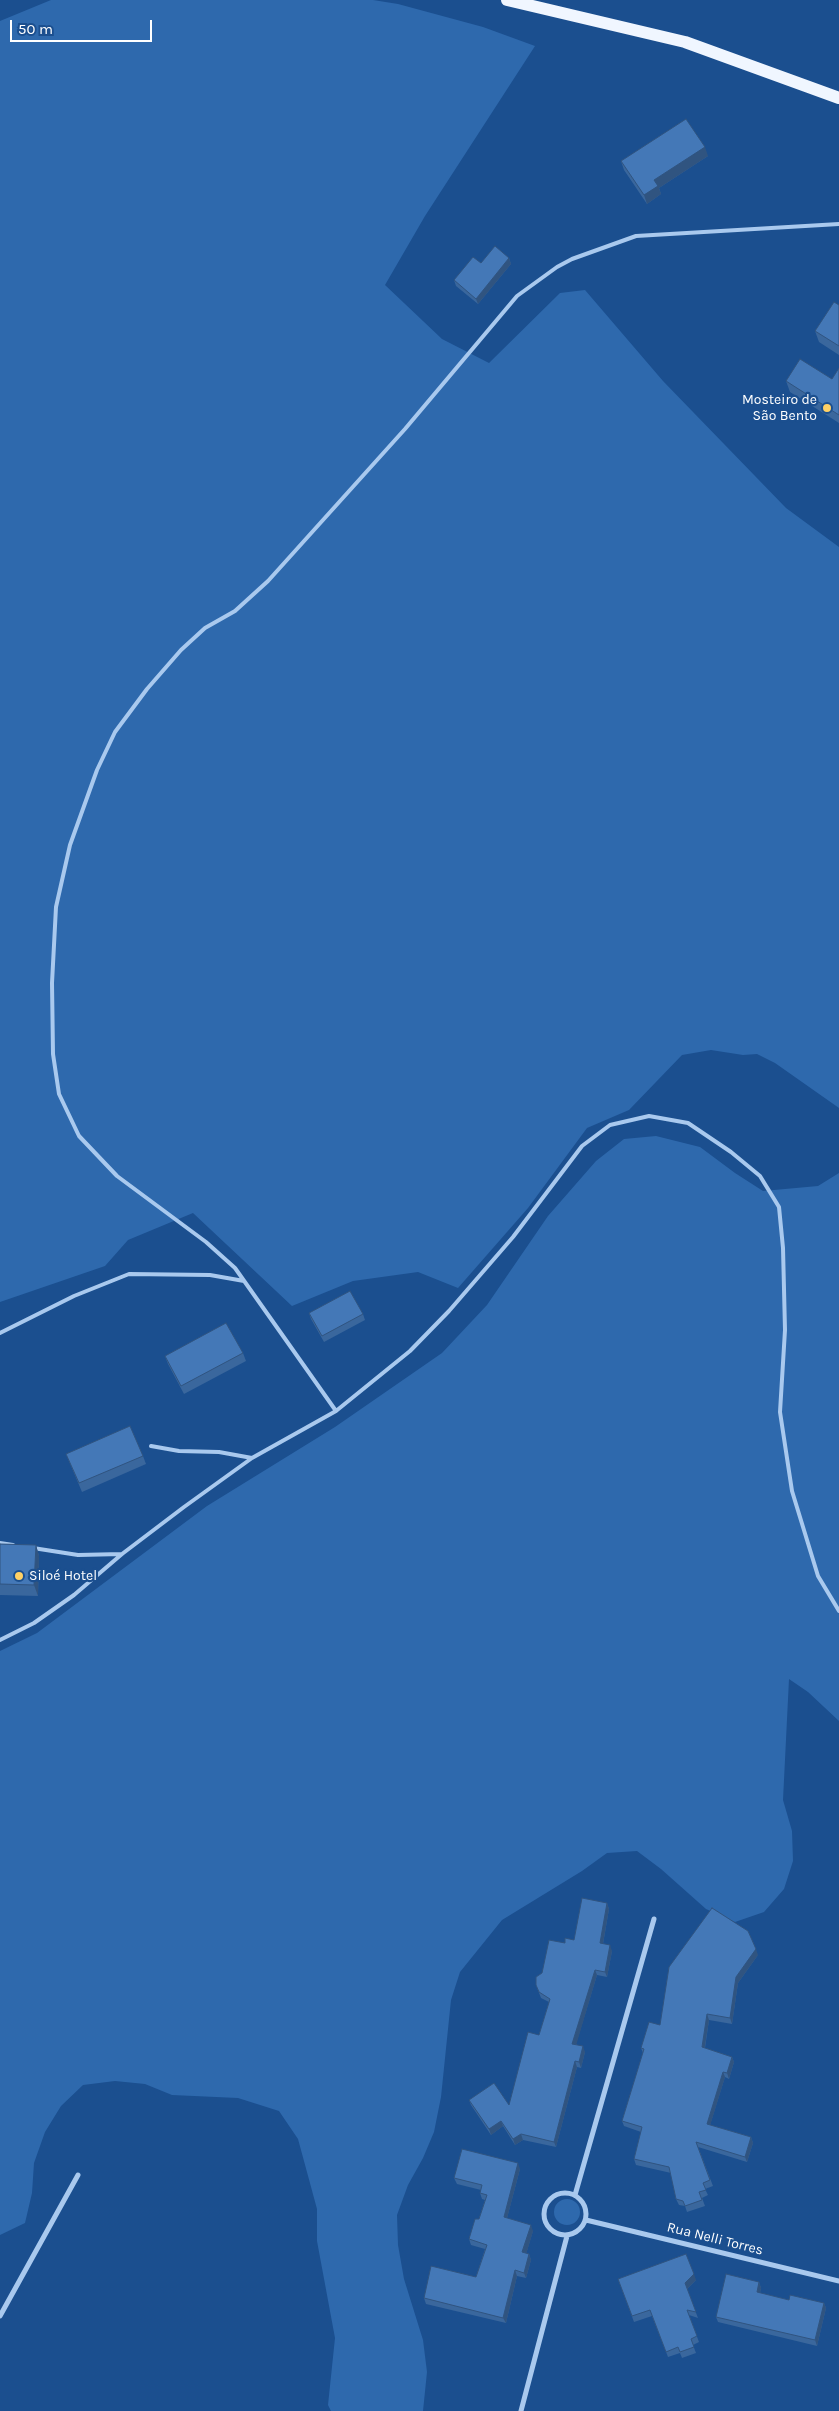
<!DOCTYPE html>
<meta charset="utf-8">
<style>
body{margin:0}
#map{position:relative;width:839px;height:2411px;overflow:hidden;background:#1b4f8f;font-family:Karla,sans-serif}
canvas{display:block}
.scale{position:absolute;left:10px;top:20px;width:142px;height:22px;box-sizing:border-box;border:2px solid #fff;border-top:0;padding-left:6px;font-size:15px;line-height:18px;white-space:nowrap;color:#fff;-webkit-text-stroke:4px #1b4f8f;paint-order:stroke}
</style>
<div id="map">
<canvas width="839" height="2411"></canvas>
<div class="scale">50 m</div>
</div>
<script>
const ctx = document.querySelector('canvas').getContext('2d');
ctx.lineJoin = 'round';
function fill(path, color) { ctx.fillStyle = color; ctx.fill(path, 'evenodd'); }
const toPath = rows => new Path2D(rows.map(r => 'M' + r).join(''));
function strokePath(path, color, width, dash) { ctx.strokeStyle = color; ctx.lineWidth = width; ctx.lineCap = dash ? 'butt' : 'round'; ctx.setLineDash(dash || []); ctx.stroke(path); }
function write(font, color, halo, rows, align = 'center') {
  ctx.font = font + ' Karla,sans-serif'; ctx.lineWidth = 4.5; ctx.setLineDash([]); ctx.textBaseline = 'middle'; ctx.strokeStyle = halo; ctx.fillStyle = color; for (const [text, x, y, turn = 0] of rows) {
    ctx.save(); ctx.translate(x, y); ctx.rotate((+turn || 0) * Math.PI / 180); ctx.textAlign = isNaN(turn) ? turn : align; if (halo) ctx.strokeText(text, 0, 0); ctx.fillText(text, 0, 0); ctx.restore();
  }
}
const green = toPath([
 [51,0,373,0,398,4,483,27,535,46,425,216,385,285,442,339,489,363,560,293,585,290,663,381,786,508,839,547,839,1108,775,1063,757,1054,743,1055,711,1050,682,1055,629,1110,587,1128,528,1208,458,1288,418,1272,353,1281,292,1306,193,1213,128,1240,105,1266,0,1302,0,21],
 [656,1136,700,1147,735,1173,763,1191,818,1186,839,1173,839,1721,808,1692,789,1679,783,1800,792,1831,793,1861,784,1889,764,1912,735,1922,706,1909,661,1869,637,1851,607,1853,582,1871,502,1920,460,1972,451,2000,441,2097,434,2132,423,2158,408,2185,397,2215,398,2245,404,2279,423,2340,427,2372,423,2411,331,2411,328,2405,335,2338,317,2241,317,2209,298,2139,279,2111,238,2098,172,2095,145,2084,115,2081,83,2085,61,2106,45,2132,34,2163,32,2193,25,2223,0,2235,0,1651,37,1633,207,1506,335,1427,442,1353,487,1305,548,1216,596,1161,624,1139],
 '554 2212a13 13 0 1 1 26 0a13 13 0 1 1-26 0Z'
]);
const service = toPath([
 [0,1333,74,1296,129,1274,210,1275,244,1281],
 [336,1411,235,1268,206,1242,117,1176,79,1136,59,1094,53,1054,52,983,56,907,70,845,97,770,115,732,147,689,181,650,205,628,235,611,268,581,405,429,517,296,557,267,572,259,636,236,839,224],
 [151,1446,179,1451,219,1452,252,1458],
 [0,1543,13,1545],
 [33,1548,78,1555,122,1554],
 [0,1640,34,1623,74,1595,122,1554,184,1507,252,1458,336,1411,410,1351,449,1311,513,1237,582,1146,610,1125,649,1116,688,1123,731,1152,760,1176,779,1207,783,1248,785,1330,780,1412,792,1491,818,1576,839,1611]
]);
const minor = toPath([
 '544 2214a21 21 0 1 1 42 0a21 21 0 1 1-42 0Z',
 [575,2195,654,1919],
 [586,2220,839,2281],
 [0,2316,78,2175],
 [521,2411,567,2236]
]);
const primary = toPath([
 [507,0,685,42,839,98]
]);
const wall = toPath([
 [708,156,659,188,661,194,647,204,624,170,621,161],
 [509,258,511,264,478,304,456,286,454,280],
 [839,305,839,355,819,342,815,331],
 [839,368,839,423,790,392,786,381,832,379],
 [309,1313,363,1314,365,1320,324,1342,311,1319],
 [243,1353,246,1361,184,1394,168,1364,165,1356],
 [66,1454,143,1456,146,1464,82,1492],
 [0,1544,36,1545,39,1556,38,1596,0,1595],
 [607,1903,609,1909,603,1944,612,1951,607,1977,597,1975,576,2044,585,2052,581,2068,577,2067,556,2147,523,2140,515,2145,503,2126,491,2135,471,2105,469,2100,509,2105,539,2035,549,2002,541,1998,536,1985,542,1973,565,1943,574,1940],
 [758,1955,738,1983,732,2024,709,2020,705,2048,732,2057,734,2062,729,2079,725,2077,710,2125,751,2137,753,2143,747,2162,698,2147,713,2186,705,2189,708,2195,702,2198,705,2206,687,2212,685,2206,679,2205,676,2199,671,2173,636,2165,634,2159,641,2132,624,2126,622,2121,643,2053,641,2048,660,2025],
 [520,2169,507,2218,533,2231,526,2254,529,2254,531,2260,526,2278,517,2276,506,2323,426,2304,424,2298,476,2277,485,2249,471,2245,469,2239,479,2219,485,2200,482,2199,480,2193,481,2190,457,2184,454,2178],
 [618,2279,696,2280,687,2289,698,2318,689,2315,699,2342,693,2345,696,2353,682,2358,680,2353,668,2357,652,2316,634,2322],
 [759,2282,761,2288,760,2293,789,2300,824,2303,826,2308,817,2346,718,2322,716,2317]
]);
const shadedWall = toPath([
 [705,147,708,156,659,188,661,194,647,204,644,195,654,180],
 [509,258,511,264,478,304,476,299],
 [36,1545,39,1556,38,1596,34,1585],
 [607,1903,609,1909,602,1949,600,1943],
 [610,1945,612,1951,607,1977,605,1972],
 [756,1949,758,1955,738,1983,732,2024,730,2018,736,1977],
 [595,1970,597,1975,575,2049,572,2044],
 [707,2014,709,2020,704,2052,702,2047],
 [583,2046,585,2052,581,2068,579,2062],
 [732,2057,734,2062,729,2079,727,2073],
 [575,2061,577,2067,556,2147,554,2142],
 [723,2072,725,2077,709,2129,707,2124],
 [501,2121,503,2126,491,2135,489,2129],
 [521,2134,523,2140,515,2145,513,2139],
 [751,2137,753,2143,747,2162,745,2157],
 [518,2163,520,2169,506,2222,504,2217],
 [531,2225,533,2231,525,2258,522,2252],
 [529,2254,531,2260,526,2278,524,2273],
 [515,2270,517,2276,506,2323,503,2318],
 [694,2274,696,2280,687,2289,685,2283],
 [759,2282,761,2288,759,2298,757,2292],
 [824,2303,826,2308,817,2346,815,2340]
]);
const building = toPath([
 [686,119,705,147,654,180,658,186,644,195,621,161,686,119],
 [495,246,509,258,476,299,454,280,473,257,481,263,495,246],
 [834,302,839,305,839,346,815,331,834,302],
 [800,359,832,379,839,368,839,415,786,381,800,359],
 [350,1291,363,1314,322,1336,309,1313,350,1291],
 [226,1323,243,1353,181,1386,165,1356,226,1323],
 [130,1426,143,1456,79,1483,66,1454,130,1426],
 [0,1544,36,1545,34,1585,0,1584,0,1544],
 [582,1898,607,1903,600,1943,610,1945,605,1972,595,1970,572,2044,583,2046,579,2062,575,2061,554,2142,521,2134,513,2139,501,2121,489,2129,469,2100,494,2083,509,2105,528,2032,539,2035,550,1999,539,1992,536,1985,536,1977,542,1973,549,1940,565,1943,565,1938,574,1940,582,1898],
 [712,1908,748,1931,756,1949,736,1977,730,2018,707,2014,702,2047,732,2057,727,2073,723,2072,707,2124,751,2137,745,2157,696,2142,710,2180,703,2183,706,2190,699,2192,702,2200,685,2206,683,2201,676,2199,669,2167,634,2159,642,2127,622,2121,644,2049,641,2048,649,2022,660,2025,669,1967,712,1908],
 [462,2149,518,2163,504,2217,531,2225,522,2252,529,2254,524,2273,515,2270,503,2318,424,2298,431,2266,476,2277,487,2245,469,2239,475,2219,479,2219,487,2195,480,2193,482,2185,454,2178,462,2149],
 [686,2254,694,2274,685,2283,696,2312,687,2310,697,2336,691,2339,694,2347,680,2352,678,2347,666,2352,650,2310,632,2316,618,2279,686,2254],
 [726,2274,759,2282,757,2292,789,2300,790,2295,824,2303,815,2340,716,2317,726,2274]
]);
const markers = [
 [827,408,5,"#ffd166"],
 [19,1576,5,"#ffd166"]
];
const poiNames = [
 ["Mosteiro de",817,400],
 ["São Bento",817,416],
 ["Siloé Hotel",29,1576,"left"]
];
const streetNames = [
 ["Rua Nelli Torres",715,2239,14]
];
fill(green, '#2e69ad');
strokePath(service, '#a9c9ee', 4);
strokePath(minor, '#a9c9ee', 5);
strokePath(primary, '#f0f6ff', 12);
fill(wall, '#3a679d');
fill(shadedWall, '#305480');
fill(building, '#4478b7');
strokePath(building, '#305480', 1);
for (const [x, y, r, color] of markers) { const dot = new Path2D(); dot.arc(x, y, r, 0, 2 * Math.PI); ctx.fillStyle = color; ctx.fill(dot); strokePath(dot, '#1b4f8f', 2); }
write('14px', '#fff', '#1b4f8f', poiNames, 'right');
write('14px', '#fff', '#1b4f8f', streetNames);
</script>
